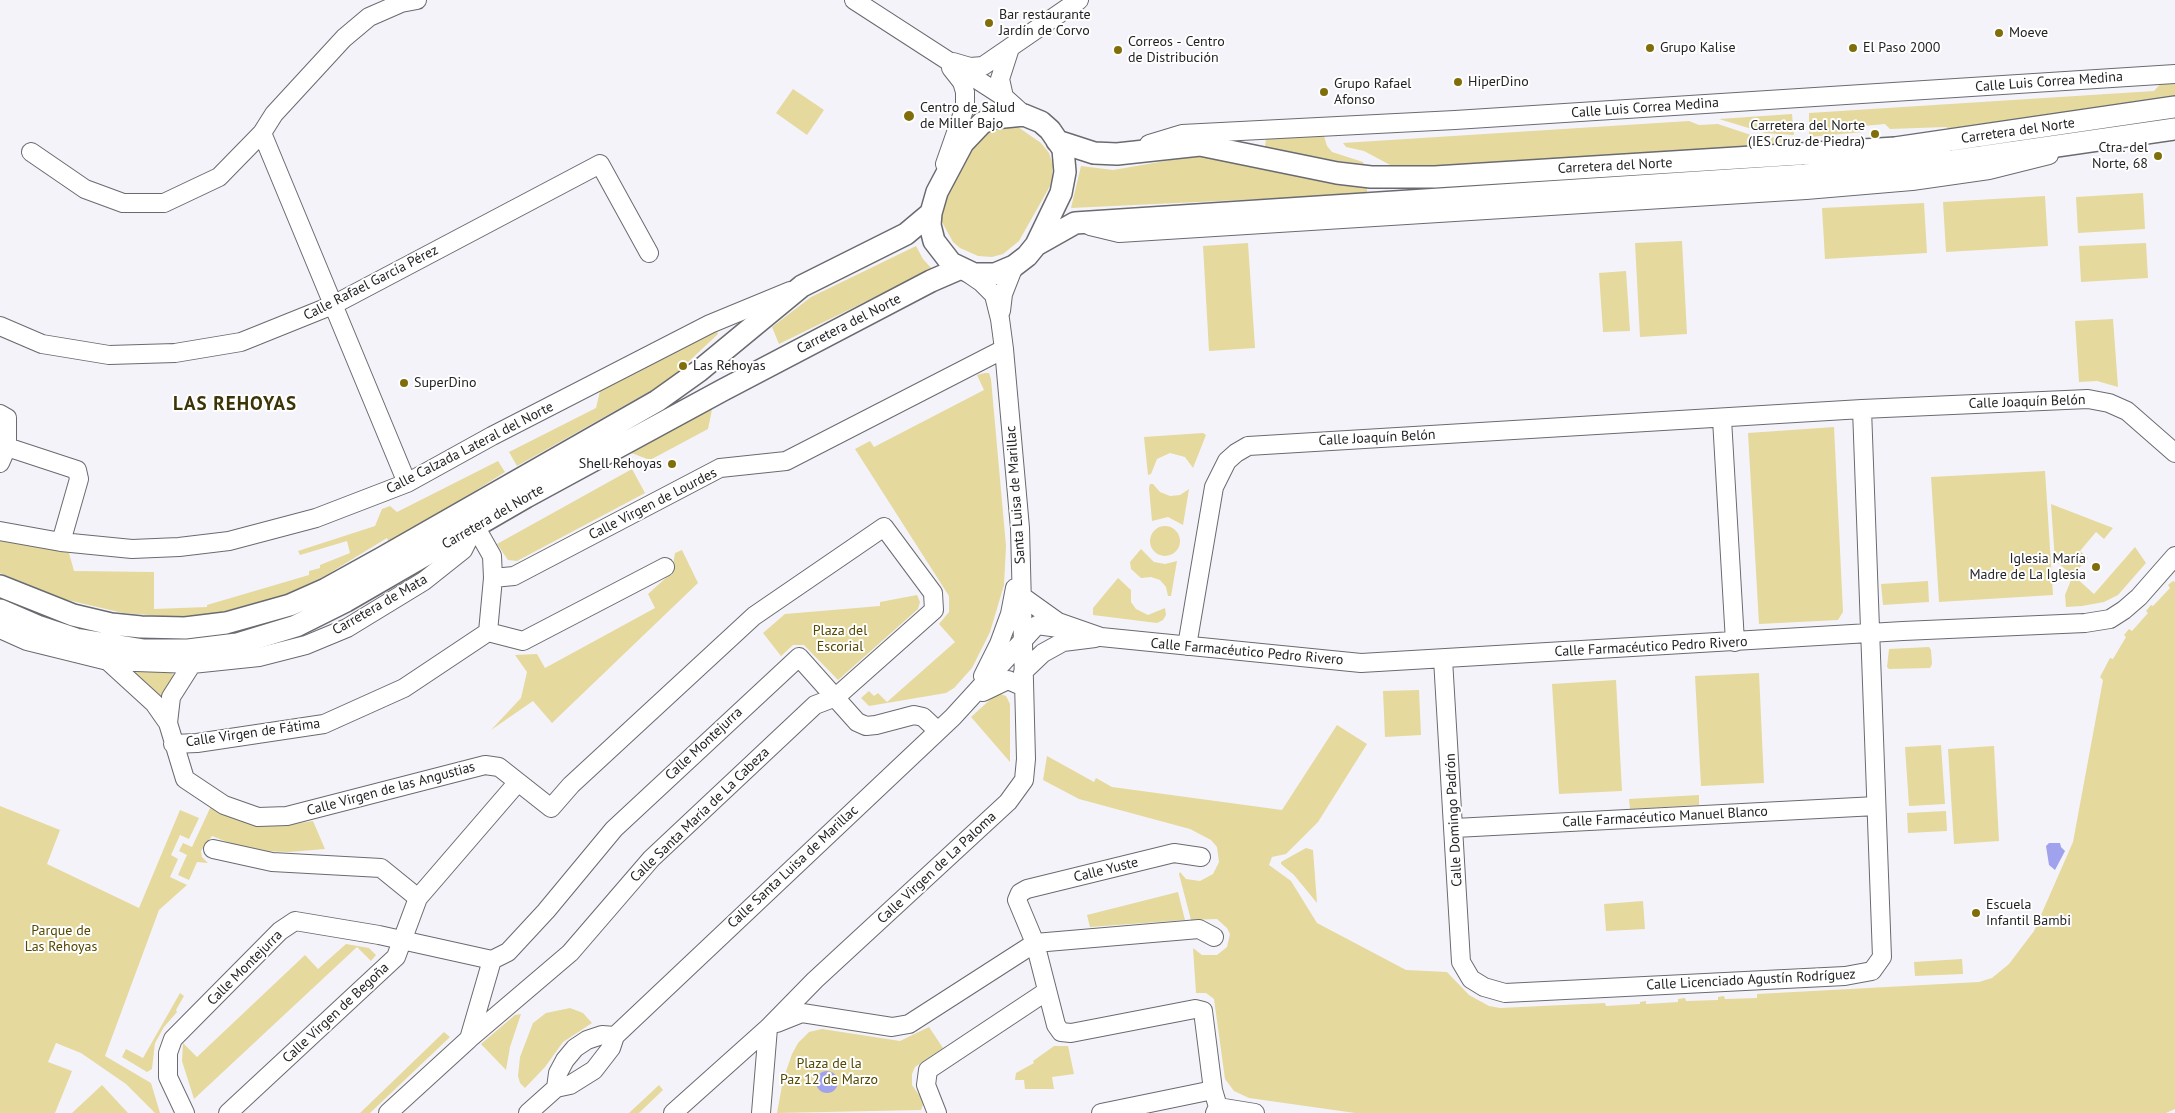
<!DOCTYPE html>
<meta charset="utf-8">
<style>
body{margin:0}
canvas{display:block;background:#f3f3f9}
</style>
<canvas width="2175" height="1113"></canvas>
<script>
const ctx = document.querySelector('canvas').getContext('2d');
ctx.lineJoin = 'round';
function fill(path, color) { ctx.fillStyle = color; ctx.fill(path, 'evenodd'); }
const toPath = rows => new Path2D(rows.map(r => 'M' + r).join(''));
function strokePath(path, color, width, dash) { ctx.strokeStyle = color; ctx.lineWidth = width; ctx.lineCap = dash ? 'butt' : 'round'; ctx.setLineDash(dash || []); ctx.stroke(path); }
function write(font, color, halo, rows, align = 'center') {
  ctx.font = font + ' "PT Sans",sans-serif'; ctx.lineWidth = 4; ctx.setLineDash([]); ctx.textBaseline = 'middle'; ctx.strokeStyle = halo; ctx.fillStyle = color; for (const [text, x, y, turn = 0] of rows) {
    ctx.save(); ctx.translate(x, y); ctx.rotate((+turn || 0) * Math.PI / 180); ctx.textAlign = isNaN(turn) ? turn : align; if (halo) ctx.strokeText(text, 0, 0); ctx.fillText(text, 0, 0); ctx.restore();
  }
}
const green = toPath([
 [2175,78,2175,97,1955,132,1946,127,1890,129,1885,124,1863,126,1863,132,1809,137,1809,113,2154,91,2165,79],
 [793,89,824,110,807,135,776,113],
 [1792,114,1794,135,1765,133,1719,119],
 [1689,121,1699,125,1718,124,1754,136,1780,138,1794,142,1796,146,1470,167,1394,167,1364,151,1346,147,1343,143],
 [1005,124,1018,127,1041,143,1049,153,1053,165,1052,176,1050,186,1019,241,1003,254,992,257,978,256,960,248,953,242,942,222,942,206,944,197,979,134],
 [1323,133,1327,146,1332,152,1363,162,1364,164,1312,158,1267,149,1265,146,1266,139,1269,137],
 [1194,156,1208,156,1367,183,1367,194,1071,208,1081,166,1113,170],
 [2143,193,2145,229,2078,233,2076,197],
 [2045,196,2048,246,1946,252,1943,202],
 [1924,203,1927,253,1825,259,1822,208],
 [1682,241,1687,334,1640,337,1635,243],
 [1248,243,1255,348,1209,351,1203,246],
 [2146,243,2148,278,2081,282,2079,246],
 [916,246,923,259,932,269,779,344,772,327,811,297],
 [1626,271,1630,331,1603,332,1599,273],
 [2113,319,2118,387,2097,381,2079,382,2075,321],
 [714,331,717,331,718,334,668,381,517,466,509,452,596,408,600,391],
 [985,373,989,373,991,379,1006,546,1004,585,990,632,972,668,954,688,946,693,869,706,861,698,869,691,874,696,878,693,887,702,955,642,939,624,949,612,949,596,855,449,870,441,874,447,984,390,977,375],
 [713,405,708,429,650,460,626,451],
 [1834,427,1843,612,1838,620,1759,624,1748,433],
 [1203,433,1206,435,1193,468,1185,457,1170,453,1157,459,1151,474,1148,475,1144,437],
 [498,461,505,472,390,545,387,538,323,577,275,599,217,613,174,617,123,613,63,599,0,573,0,539,69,553,74,571,154,572,154,609,207,607,207,605,309,575,309,571,320,568,320,565,350,553,347,541,300,555,298,551,375,526,382,509,390,506,397,512],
 [632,469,645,493,517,561,508,560,497,544],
 [2045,471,2053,595,1939,602,1931,477],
 [1150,484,1153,484,1160,492,1170,496,1180,495,1189,489,1183,525,1168,517,1152,521,1149,488],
 [2051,504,2113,528,2104,539,2096,532,2080,551,2088,558,2073,575,2094,594,2135,547,2146,563,2118,595,2104,602,2082,606,2066,607,2065,595,2073,575,2055,561],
 '1150 541a15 15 0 1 1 30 0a15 15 0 1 1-30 0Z',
 [1141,549,1154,562,1165,564,1177,561,1171,596,1168,596,1166,587,1160,580,1151,577,1141,578,1131,569,1130,562],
 [682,550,698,583,552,723,533,701,491,730,521,698,527,672,515,655,537,654,545,668,655,608,648,594,668,576,672,570,675,553],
 [1118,578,1131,590,1131,602,1136,609,1148,615,1165,608,1166,615,1163,620,1157,623,1093,615,1093,608],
 [1928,581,1929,602,1883,605,1881,584],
 [2173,581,2175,582,2175,1109,2166,1113,1355,1113,1249,1098,1234,1091,1225,1079,1214,999,1206,993,1196,993,1193,948,1202,955,1217,955,1227,947,1230,934,1227,928,1217,919,1191,920,1179,874,1180,872,1186,879,1200,881,1213,874,1219,862,1217,847,1211,840,1190,829,1079,799,1043,780,1047,756,1094,782,1096,778,1112,787,1282,810,1337,725,1367,744,1318,822,1286,854,1272,857,1269,865,1291,881,1317,923,1406,970,1447,972,1469,995,1489,1006,1500,1008,1605,1003,1606,1006,1640,1004,1640,1002,1646,1001,1646,1004,1678,1002,1678,999,1685,998,1686,1001,1718,1000,1718,997,1724,996,1725,999,1757,998,1757,994,1979,982,1992,978,2009,964,2034,931,2073,842,2103,680,2100,677,2110,658,2113,659,2126,637,2124,635,2129,629,2132,631,2148,613,2146,611,2151,605,2153,606,2170,588,2168,585],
 [917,595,920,602,918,609,838,680,804,645,793,645,781,656,763,633,785,614,880,606,880,602],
 [1929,647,1931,650,1932,664,1930,668,1889,669,1887,667,1889,649],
 [137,671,172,673,175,679,160,700,134,674],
 [1759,673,1764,783,1701,786,1695,676],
 [1616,680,1622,791,1559,794,1552,684],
 [1419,690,1421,735,1385,737,1383,691],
 [1000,694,1006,696,1010,704,1010,762,971,717,993,697],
 [1941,745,1945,804,1909,806,1905,747],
 [1994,746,1999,841,1954,844,1948,749],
 [1699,795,1699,805,1630,809,1629,799],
 [0,806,60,830,47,864,139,908,180,810,199,818,189,839,180,835,171,855,178,859,170,877,187,885,159,910,105,1056,151,1083,160,1113,155,1113,126,1084,81,1053,56,1043,48,1062,72,1071,55,1113,0,1113],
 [211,806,233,818,261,826,288,825,313,821,325,849,289,852,260,851,240,847,212,836,201,851,202,857,208,863,197,862,189,880,178,875,187,855,179,851,183,843,192,847],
 [1946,811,1947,831,1908,833,1907,813],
 [1306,848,1313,850,1317,903,1294,875,1281,864,1281,862],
 [1178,892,1185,920,1090,927,1087,915],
 [1643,901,1645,929,1606,931,1604,904],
 [346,944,369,948,376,955,371,961,357,947,194,1099,182,1061,183,1043,197,1057,305,955,318,969],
 [1962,959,1963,974,1915,976,1914,962],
 [180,993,184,996,176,1010,177,1012,164,1027,155,1043,152,1069,147,1072,122,1057,126,1049,143,1058],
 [570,1008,583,1013,592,1023,563,1042,545,1067,525,1088,520,1083,518,1076,520,1057,533,1023,546,1013],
 [521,1014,510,1047,506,1070,481,1044,515,1015],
 [929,1027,943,1048,915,1067,912,1074,912,1085,924,1102,921,1110,777,1113,783,1080,792,1054,798,1043,809,1032,822,1029,900,1041],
 [444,1032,450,1037,370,1113,360,1113],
 [1054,1046,1068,1046,1074,1074,1052,1077,1054,1089,1025,1089,1024,1080,1015,1080,1016,1073,1034,1063,1033,1061],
 [102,1085,128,1113,72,1113],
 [659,1085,663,1090,639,1113,629,1113]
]);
const water = toPath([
 [2049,843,2060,843,2061,847,2065,851,2055,870,2049,865,2046,846],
 '816 1082a11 11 0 1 1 22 0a11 11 0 1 1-22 0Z'
]);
const minor = toPath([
 [854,0,1004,97,1024,115],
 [953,62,970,67,983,66,1079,0],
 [1004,97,1000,79,1010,48],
 [262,133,407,483],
 [1149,144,1182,134,1455,120,2175,74],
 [31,152,85,189,123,203,164,203,219,177,262,133,274,114,344,38,369,17,401,3,417,0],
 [945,164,965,107,965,92,962,82,951,68],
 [1090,226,1119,233,1806,190,1912,181,1989,170,2049,155],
 [1001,311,1003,294,1014,266],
 [0,326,42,344,109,355,175,353,241,342,333,305,600,164,649,253],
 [0,414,7,418,7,447,0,463],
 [1722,419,1735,642],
 [7,447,77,470,79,479,61,542],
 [475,526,492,556,493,578,488,632],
 [0,531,61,542,132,549,179,547,229,541,316,518,407,483,492,436,710,324,790,291],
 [493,578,514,576,720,468,786,461,1004,349],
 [1023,597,1058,622,1101,637,1361,663,1903,631,2085,623,2110,619,2124,610,2139,597,2175,556],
 [0,629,27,641,108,661,192,664,259,657,306,645,347,628,424,581,463,550,475,526],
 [1187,646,1214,487,1227,461,1236,453,1248,446,1862,409,2088,399,2109,403,2127,411,2175,453],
 [1443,659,1461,962,1471,979,1484,987,1505,993,1845,976,1872,971,1882,957,1862,409],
 [108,661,154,703,168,723],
 [192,664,171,697,168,723,185,779,224,805,258,817,287,816,485,765,499,767,551,808,571,785,754,616,884,527,933,593,934,610,836,697,815,705,651,859,570,953,469,1039,388,1113],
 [1023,672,1043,653,1063,642,1095,638],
 [983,676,999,644,1010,614,1015,588],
 [983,692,1008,680,1024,687],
 [173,744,197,743,324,724,404,688,488,632,523,641,665,567],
 [1455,828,1876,806],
 [213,849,272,862,381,868,418,898],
 [1201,857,1174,853,1027,889,1020,893,1017,900,1035,943,1056,1025,1061,1032,1071,1033,1195,1009,1203,1011,1213,1090,1218,1107,1215,1113],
 [777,1023,802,1013,892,1027,909,1024,1035,943,1199,929,1214,937],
 [469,1039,492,960],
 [556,1088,558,1073,565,1060,575,1048,587,1040,602,1035,615,1036],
 [1218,1107,1255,1113],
 [185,1113,168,1077,168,1053,173,1039,280,931,295,921,379,935,492,960,508,952,546,911,614,829,799,657,857,722,866,726,876,725,914,715,923,717,938,731],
 [228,1113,396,957,418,898,518,782],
 [528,1113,556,1088,570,1085,594,1070,611,1048,615,1036,953,717,1037,625,1066,629],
 [673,1113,768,1028,815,980,1008,802,1024,780,1026,759,1020,528,1004,349,1000,319,994,295,981,282,965,271],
 [761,1113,768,1028],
 [937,1113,926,1085,928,1070,1047,991],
 [1101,1113,1213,1090]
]);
const tertiary = toPath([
 [1024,115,1041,122,1050,130,1063,149,1065,172,1061,193,1036,245,1027,256,1014,266,995,274,974,274,951,263,934,241,930,225,931,213,937,192,963,143,982,123,994,118,1024,115],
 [1057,141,1094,153,1117,154,1200,145,1337,173,1371,177,1435,177,1895,148,2175,107],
 [1036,245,1075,223,1805,175,1953,161,2175,129],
 [0,586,73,615,111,624,141,627,185,628,226,623,290,605,326,589,382,558,657,401,699,371,802,286,906,234,931,213],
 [0,610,37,626,76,639,144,650,188,650,237,644,296,626,346,601,526,497,723,390,931,281,961,268]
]);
const markers = [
 [989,23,5,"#806e0b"],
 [1999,33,5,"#806e0b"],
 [1650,48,5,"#806e0b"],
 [1853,48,5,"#806e0b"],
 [1118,50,5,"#806e0b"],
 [1458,82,5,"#806e0b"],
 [1324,92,5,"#806e0b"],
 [909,116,6,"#806e0b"],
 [1875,134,5,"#806e0b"],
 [2158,156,5,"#806e0b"],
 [683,366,5,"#806e0b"],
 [404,383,5,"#806e0b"],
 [672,464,5,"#806e0b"],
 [2096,567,5,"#806e0b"],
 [1976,913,5,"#806e0b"]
];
const poiNames = [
 ["Bar restaurante",999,15],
 ["Jardín de Corvo",999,31],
 ["Moeve",2009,33],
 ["Correos - Centro",1128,42],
 ["de Distribución",1128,58],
 ["Grupo Kalise",1660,48],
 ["El Paso 2000",1863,48],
 ["HiperDino",1468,82],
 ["Grupo Rafael",1334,84],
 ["Afonso",1334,100],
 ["Centro de Salud",920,108],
 ["de Miller Bajo",920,124],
 ["Carretera del Norte",1865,126,"right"],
 ["(IES Cruz de Piedra)",1865,142,"right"],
 ["Ctra. del",2148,148,"right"],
 ["Norte, 68",2148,164,"right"],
 ["Las Rehoyas",693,366],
 ["SuperDino",414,383],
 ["Shell Rehoyas",662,464,"right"],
 ["Iglesia María",2086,559,"right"],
 ["Madre de La Iglesia",2086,575,"right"],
 ["Escuela",1986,905],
 ["Infantil Bambi",1986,921]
];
const streetNames = [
 ["Calle Luis Correa Medina",2049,82,-4],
 ["Calle Luis Correa Medina",1645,108,-4],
 ["Carretera del Norte",2018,131,-8],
 ["Carretera del Norte",1615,166,-3],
 ["Calle Rafael García Pérez",371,283,-27],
 ["Carretera del Norte",849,324,-27],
 ["Calle Joaquín Belón",2027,402,-2],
 ["Calle Joaquín Belón",1377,438,-3],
 ["Calle Calzada Lateral del Norte",470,448,-27],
 ["Santa Luisa de Marillac",1016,495,-94],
 ["Calle Virgen de Lourdes",653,504,-27],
 ["Carretera del Norte",493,517,-30],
 ["Carretera de Mata",380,605,-30],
 ["Calle Farmacéutico Pedro Rivero",1651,647,-3],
 ["Calle Farmacéutico Pedro Rivero",1247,652,5],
 ["Calle Virgen de Fátima",253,733,-8],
 ["Calle Montejurra",704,744,-43],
 ["Calle Virgen de las Angustias",391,789,-15],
 ["Calle Santa María de La Cabeza",700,815,-44],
 ["Calle Farmacéutico Manuel Blanco",1665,817,-3],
 ["Calle Domingo Padrón",1454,820,-93],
 ["Calle Santa Luisa de Marillac",793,867,-43],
 ["Calle Virgen de La Paloma",937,868,-43],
 ["Calle Yuste",1106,870,-14],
 ["Calle Montejurra",245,968,-45],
 ["Calle Licenciado Agustín Rodríguez",1751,980,-3],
 ["Calle Virgen de Begoña",336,1013,-43]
];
const parkNames = [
 ["Plaza del",840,631],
 ["Escorial",840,647],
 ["Parque de",61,931],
 ["Las Rehoyas",61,947],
 ["Plaza de la",829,1064],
 ["Paz 12 de Marzo",829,1080]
];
const districtNames = [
 ["LAS REHOYAS",235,405]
];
fill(green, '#e6d99e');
fill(water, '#a1a2ee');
strokePath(minor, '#6a6b70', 20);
strokePath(tertiary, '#6a6b70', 24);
strokePath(minor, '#fff', 18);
strokePath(tertiary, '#fff', 21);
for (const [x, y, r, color] of markers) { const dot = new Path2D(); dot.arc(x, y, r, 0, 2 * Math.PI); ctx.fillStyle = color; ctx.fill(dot); strokePath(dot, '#fff', 2); }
write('14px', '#242426', '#fff', poiNames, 'left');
write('14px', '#242426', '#fff', streetNames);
write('14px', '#554800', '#fff', parkNames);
ctx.letterSpacing = '1px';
write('bold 19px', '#3c3408', '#fff', districtNames);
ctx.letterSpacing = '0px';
</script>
